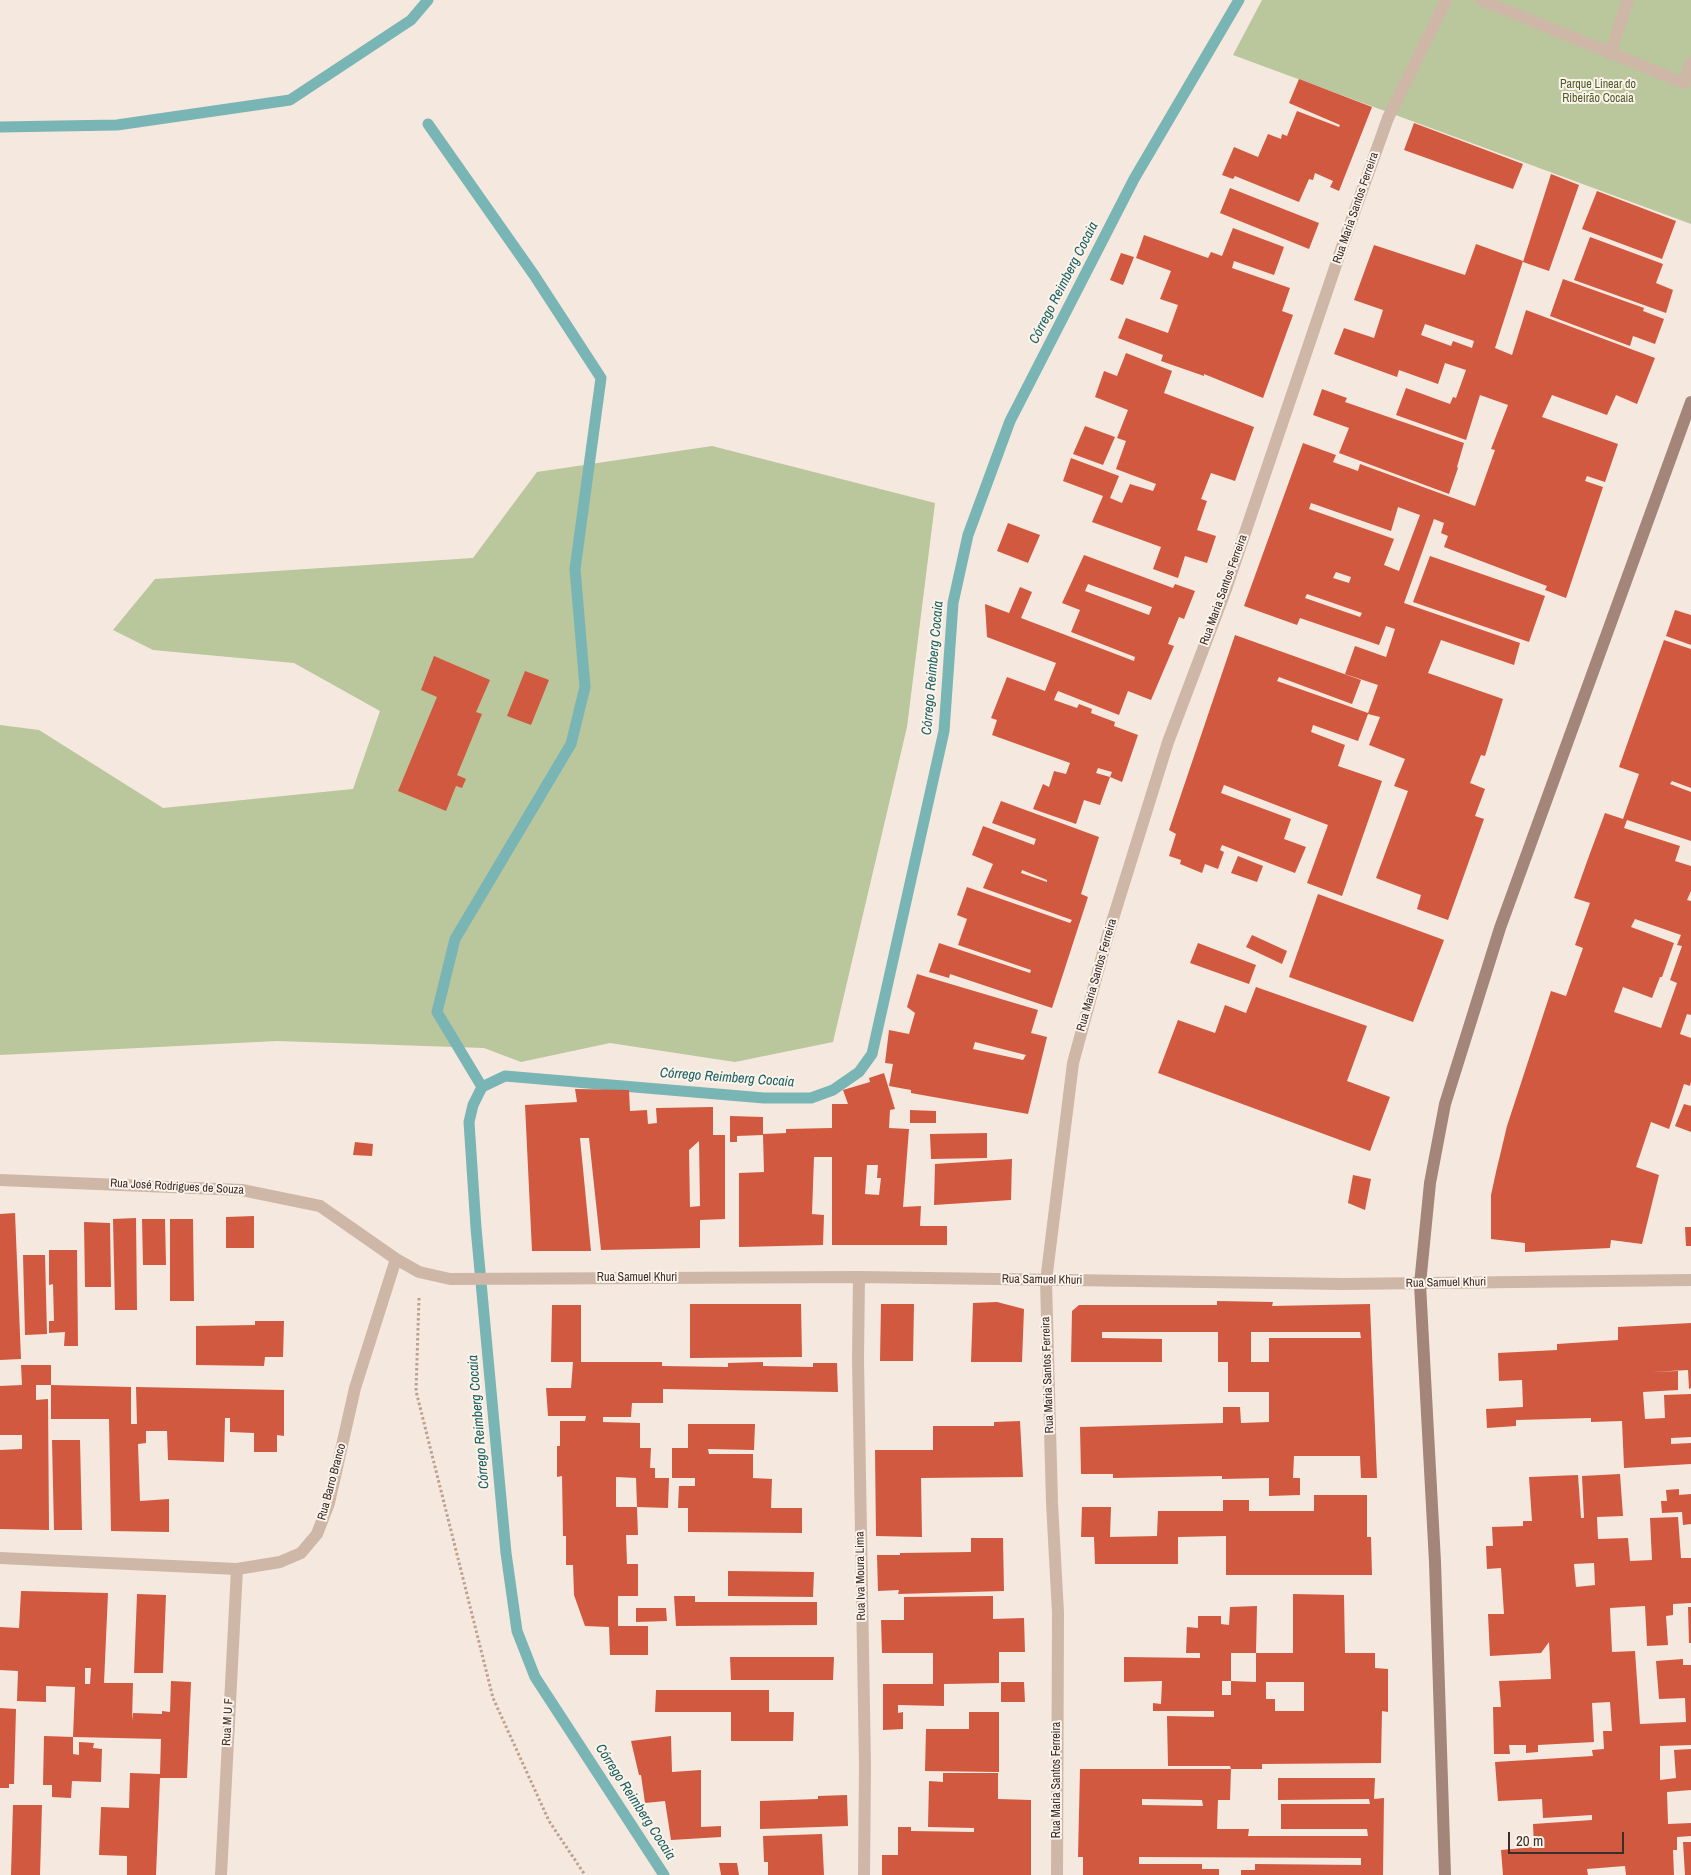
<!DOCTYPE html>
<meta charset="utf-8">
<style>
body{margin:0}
#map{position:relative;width:1691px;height:1875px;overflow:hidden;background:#f5e8de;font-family:"Archivo Narrow",sans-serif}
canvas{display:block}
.scale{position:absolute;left:1508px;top:1832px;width:116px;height:22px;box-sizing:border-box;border:2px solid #3b2d29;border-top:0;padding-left:6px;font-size:15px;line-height:18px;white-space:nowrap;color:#3b2d29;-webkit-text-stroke:4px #fcf3eb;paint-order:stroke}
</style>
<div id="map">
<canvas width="1691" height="1875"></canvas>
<div class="scale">20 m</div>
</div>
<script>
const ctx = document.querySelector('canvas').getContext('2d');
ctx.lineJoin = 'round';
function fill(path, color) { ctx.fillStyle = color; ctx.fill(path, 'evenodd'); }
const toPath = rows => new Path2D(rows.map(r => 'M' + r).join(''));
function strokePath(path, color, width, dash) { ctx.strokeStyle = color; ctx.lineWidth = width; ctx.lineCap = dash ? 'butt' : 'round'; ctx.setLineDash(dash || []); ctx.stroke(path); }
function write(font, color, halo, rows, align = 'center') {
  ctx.font = font + ' "Archivo Narrow",sans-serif'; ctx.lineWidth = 4; ctx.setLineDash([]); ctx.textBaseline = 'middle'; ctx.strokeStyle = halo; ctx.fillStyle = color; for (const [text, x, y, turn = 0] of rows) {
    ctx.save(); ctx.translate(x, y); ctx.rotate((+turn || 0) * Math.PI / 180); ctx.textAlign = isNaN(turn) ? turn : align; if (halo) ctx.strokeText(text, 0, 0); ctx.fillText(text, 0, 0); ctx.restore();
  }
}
const green = toPath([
 [1262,0,1691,0,1691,224,1233,55],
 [712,446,935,503,907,727,833,1042,735,1062,610,1043,521,1062,484,1048,277,1041,0,1055,0,725,39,730,163,808,353,789,380,711,294,663,153,650,113,630,155,579,473,558,537,472]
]);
const stream = toPath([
 [428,124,534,275,601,378,575,569,585,687,571,744,455,939,437,1012,482,1087],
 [0,127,117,125,290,100,411,20,428,0],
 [664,1875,535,1677,517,1631,506,1553,476,1228,469,1122,473,1105,482,1087,505,1076,764,1098,811,1098,833,1090,859,1072,872,1054,944,731,953,603,968,535,1010,421,1134,179,1239,0]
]);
const building = toPath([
 [1299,79,1372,107,1339,191,1330,187,1333,181,1315,173,1313,180,1309,179,1299,202,1235,176,1233,179,1222,175,1234,147,1258,157,1268,134,1281,139,1282,134,1287,136,1297,111,1339,127,1340,125,1289,103],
 [1414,123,1523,164,1513,189,1404,150],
 [1551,174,1579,185,1549,271,1523,262],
 [1230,188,1319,223,1309,249,1220,213],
 [1597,191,1676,221,1662,259,1582,229],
 [1233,228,1284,247,1274,275,1234,261,1232,268,1290,288,1282,311,1293,315,1263,398,1204,374,1204,376,1161,361,1163,355,1118,338,1126,318,1168,333,1178,305,1160,299,1171,271,1136,258,1144,235,1208,258,1211,252,1222,256],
 [1590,237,1663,264,1656,283,1673,290,1666,313,1574,280],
 [1476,244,1523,261,1495,348,1512,355,1526,310,1655,358,1637,404,1616,395,1607,415,1552,395,1542,417,1618,444,1605,482,1587,476,1585,481,1603,487,1566,598,1545,590,1547,586,1444,547,1448,536,1441,533,1444,523,1434,519,1404,603,1520,643,1514,665,1441,640,1428,673,1503,699,1485,756,1481,755,1470,783,1485,789,1475,816,1484,819,1448,920,1417,909,1421,895,1376,878,1408,791,1394,786,1405,759,1369,745,1380,717,1368,714,1358,741,1313,725,1311,732,1345,745,1338,766,1382,781,1342,896,1307,883,1328,825,1224,785,1221,793,1291,819,1284,839,1306,847,1295,873,1222,845,1220,850,1224,852,1218,869,1205,864,1202,873,1180,864,1181,860,1169,856,1176,834,1169,830,1235,635,1361,680,1352,704,1279,677,1277,681,1368,713,1378,685,1345,674,1355,646,1386,657,1395,629,1386,626,1379,645,1300,618,1297,625,1244,606,1303,443,1336,455,1333,462,1358,471,1360,464,1475,506,1495,450,1491,449,1508,405,1480,395,1466,440,1396,415,1406,388,1450,404,1453,397,1456,398,1466,370,1445,363,1438,384,1399,370,1397,377,1334,354,1344,328,1374,338,1383,310,1354,300,1374,245,1465,275],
 [1425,324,1474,341,1472,348,1453,341,1451,346,1421,335],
 [1311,503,1391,531,1398,507,1420,515,1399,571,1384,565,1394,539,1309,509],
 [1336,572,1351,577,1349,583,1333,578],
 [1307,594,1362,613,1360,617,1305,598],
 [1121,253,1134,257,1123,285,1110,280],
 [1563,279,1644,308,1643,311,1664,319,1655,344,1633,336,1630,346,1550,316],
 [1126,353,1172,371,1164,393,1254,427,1235,481,1211,473,1201,499,1207,501,1197,530,1216,536,1207,563,1185,556,1178,578,1153,569,1161,547,1092,522,1103,496,1063,481,1071,458,1119,476,1110,498,1122,503,1130,484,1153,491,1156,484,1116,469,1126,441,1117,438,1128,410,1095,397,1104,371,1117,376],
 [1322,389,1347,398,1345,402,1464,443,1457,467,1458,468,1449,494,1339,453,1349,428,1313,415],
 [1085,426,1115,437,1103,465,1073,454],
 [1008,523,1040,535,1028,563,997,551],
 [1084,555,1173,588,1175,584,1195,591,1184,619,1179,617,1168,644,1174,646,1151,700,1128,691,1119,715,1058,691,1056,695,1054,700,1077,708,1079,704,1092,709,1091,713,1115,722,1114,726,1138,735,1122,782,1110,777,1112,772,1098,768,1096,773,1110,777,1100,805,1084,800,1076,824,1033,809,1043,784,1049,787,1054,771,1066,774,1070,763,992,735,997,720,991,718,1007,677,1045,691,1056,663,987,637,985,604,1009,613,1020,587,1032,592,1021,618,1134,661,1135,657,1071,632,1080,610,1062,603],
 [1088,584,1152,607,1149,615,1085,591],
 [1430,556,1545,596,1529,642,1413,602],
 [1675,610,1691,615,1691,645,1666,636],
 [1664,640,1691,649,1691,788,1672,781,1670,784,1691,792,1691,841,1627,820,1624,828,1680,846,1675,861,1691,866,1691,891,1687,900,1691,901,1691,1015,1687,1014,1680,1034,1691,1038,1691,1082,1690,1086,1684,1084,1669,1129,1651,1122,1636,1167,1659,1175,1642,1244,1611,1240,1610,1248,1525,1252,1525,1243,1491,1239,1491,1195,1496,1172,1507,1126,1551,991,1566,996,1583,948,1575,945,1590,903,1574,898,1589,856,1605,813,1623,819,1639,774,1619,767],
 [1635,919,1681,935,1677,945,1682,946,1670,980,1677,983,1661,1028,1614,1012,1623,987,1652,998,1660,977,1662,977,1674,943,1631,927],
 [434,656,490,680,476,712,482,714,457,775,466,779,462,788,456,786,446,811,398,791,437,697,421,690],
 [525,671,549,680,531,725,507,716],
 [1001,801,1099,837,1081,894,1088,897,1052,1008,950,974,949,978,929,972,939,943,1030,973,1031,970,958,945,967,919,957,915,967,887,1070,923,1072,920,983,888,993,864,972,855,983,826,1034,845,1036,839,992,823],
 [1022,870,1047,880,1047,882,1021,873],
 [1238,856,1263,866,1257,882,1231,873],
 [1318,894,1444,940,1413,1022,1289,977],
 [1252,935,1287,951,1282,964,1246,947],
 [1198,943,1256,965,1249,984,1190,963],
 [917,974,1038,1010,1031,1033,1047,1037,1028,1114,911,1093,911,1090,889,1086,893,1064,885,1063,889,1030,909,1034,915,1013,907,1007],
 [975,1042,1026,1055,1023,1060,973,1049],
 [1256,987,1367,1026,1347,1081,1390,1097,1370,1151,1158,1073,1178,1020,1215,1033,1225,1005,1246,1013],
 [884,1073,895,1109,890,1110,889,1128,909,1129,903,1207,921,1206,920,1226,947,1226,947,1245,832,1245,832,1157,814,1157,812,1214,824,1215,823,1245,739,1247,739,1173,764,1172,763,1135,737,1136,737,1142,730,1142,730,1116,763,1117,763,1134,786,1133,786,1129,832,1128,832,1104,848,1104,843,1090,870,1082,869,1078],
 [867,1165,878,1165,877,1178,881,1178,879,1195,865,1194],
 [575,1089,629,1090,630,1111,647,1110,648,1124,657,1123,656,1108,713,1107,713,1135,725,1135,725,1219,700,1220,700,1248,601,1250,589,1138,580,1138,591,1251,532,1251,525,1105,577,1102],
 [699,1141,700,1206,690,1207,689,1150],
 [1684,1104,1691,1106,1691,1132,1675,1126],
 [910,1110,936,1111,936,1123,910,1123],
 [987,1133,987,1158,931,1159,930,1134],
 [355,1142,373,1144,372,1156,353,1155],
 [1012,1159,1011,1200,934,1205,935,1164],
 [1353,1175,1371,1179,1365,1210,1348,1203],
 [15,1213,21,1359,0,1360,0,1214],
 [254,1216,254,1248,226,1248,226,1217],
 [136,1218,137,1310,115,1310,113,1219],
 [142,1219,165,1219,166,1265,143,1265],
 [170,1219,193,1219,194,1301,170,1301],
 [84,1222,110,1223,111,1287,85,1287],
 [1685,1227,1691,1227,1691,1246,1686,1246],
 [49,1250,77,1250,78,1346,64,1346,65,1332,49,1333,49,1321,54,1321,53,1284,49,1285],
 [23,1255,45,1255,47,1334,25,1335],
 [1217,1301,1273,1302,1272,1306,1370,1304,1377,1478,1361,1478,1360,1456,1294,1456,1293,1478,1300,1478,1300,1495,1269,1496,1269,1478,1222,1479,1222,1476,1113,1478,1113,1474,1081,1474,1080,1427,1223,1423,1223,1407,1240,1407,1241,1423,1269,1422,1269,1392,1228,1392,1228,1362,1218,1362,1218,1332,1102,1332,1102,1338,1162,1339,1162,1362,1071,1362,1072,1311,1079,1305,1217,1305],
 [1251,1332,1360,1332,1361,1338,1269,1338,1269,1362,1251,1362],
 [997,1302,1024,1309,1022,1362,971,1362,973,1303],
 [690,1304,801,1304,802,1357,690,1358],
 [881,1304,914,1304,913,1361,880,1361],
 [552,1305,581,1305,581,1362,662,1362,662,1366,728,1367,728,1363,763,1362,763,1366,813,1367,813,1363,837,1363,838,1392,663,1389,663,1403,632,1403,631,1417,603,1417,603,1422,640,1423,640,1448,651,1448,650,1468,655,1468,655,1478,669,1478,668,1508,637,1507,638,1535,626,1535,627,1564,638,1564,638,1596,618,1596,618,1626,648,1626,648,1655,610,1655,609,1627,585,1626,574,1595,573,1565,566,1565,566,1536,563,1536,562,1476,557,1477,557,1446,560,1446,560,1421,585,1421,586,1416,548,1416,546,1388,571,1388,573,1362,551,1362],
 [616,1477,636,1478,637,1507,616,1507],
 [255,1321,284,1321,283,1357,265,1357,264,1366,196,1365,196,1326,255,1325],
 [1691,1323,1691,1388,1689,1389,1688,1370,1651,1372,1678,1371,1678,1390,1643,1392,1645,1419,1665,1418,1664,1395,1691,1394,1691,1437,1671,1438,1671,1444,1691,1443,1691,1464,1624,1468,1622,1421,1591,1422,1591,1418,1516,1420,1516,1426,1487,1428,1486,1409,1523,1407,1522,1380,1499,1381,1498,1353,1557,1350,1557,1344,1618,1340,1618,1327],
 [21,1365,51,1365,51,1385,36,1385,36,1400,48,1399,49,1530,0,1529,0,1450,22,1449,22,1435,0,1435,0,1386,22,1385],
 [51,1385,131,1387,131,1424,137,1424,136,1387,284,1390,284,1436,277,1435,277,1452,254,1452,254,1433,230,1432,230,1418,225,1418,224,1462,168,1460,167,1431,146,1431,146,1443,138,1444,140,1501,169,1499,169,1532,111,1531,109,1419,51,1419],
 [1020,1421,1023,1477,921,1478,922,1537,876,1536,875,1450,933,1450,933,1426,994,1426,994,1422],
 [688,1424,755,1424,754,1450,708,1449,709,1454,753,1454,753,1478,772,1479,771,1508,802,1508,802,1533,688,1532,688,1508,678,1508,679,1486,695,1486,695,1478,672,1478,672,1448,688,1448],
 [52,1440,80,1440,82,1530,54,1530],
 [1620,1474,1623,1516,1597,1517,1598,1539,1628,1538,1630,1561,1652,1560,1650,1518,1678,1517,1681,1558,1691,1558,1691,1603,1673,1604,1673,1615,1666,1616,1668,1645,1647,1646,1645,1606,1610,1608,1612,1652,1635,1651,1640,1724,1686,1722,1685,1698,1659,1699,1656,1661,1683,1659,1683,1665,1691,1665,1691,1745,1660,1746,1660,1780,1676,1778,1674,1750,1691,1749,1691,1790,1667,1792,1668,1824,1691,1823,1691,1836,1677,1837,1677,1850,1673,1850,1674,1875,1626,1875,1625,1866,1587,1869,1588,1875,1503,1875,1501,1850,1534,1847,1533,1824,1592,1820,1592,1815,1543,1818,1542,1799,1498,1801,1495,1762,1593,1756,1592,1750,1604,1749,1603,1731,1612,1731,1610,1702,1592,1703,1594,1742,1538,1745,1538,1752,1526,1753,1526,1745,1509,1745,1510,1754,1494,1754,1493,1707,1501,1707,1499,1681,1551,1679,1549,1642,1541,1653,1490,1656,1488,1614,1504,1614,1501,1568,1487,1569,1486,1546,1493,1546,1492,1527,1523,1526,1523,1521,1532,1521,1529,1477,1578,1475,1581,1518,1584,1518,1582,1476],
 [1594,1563,1595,1585,1576,1587,1574,1564],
 [1679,1489,1679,1495,1691,1494,1691,1524,1683,1525,1682,1512,1662,1513,1661,1501,1667,1501,1666,1490],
 [1314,1495,1367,1495,1367,1537,1371,1537,1372,1575,1226,1575,1226,1536,1178,1537,1178,1564,1095,1564,1094,1537,1081,1537,1082,1507,1111,1507,1110,1537,1157,1536,1158,1511,1223,1511,1223,1500,1249,1500,1249,1511,1314,1511],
 [971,1538,1003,1538,1004,1591,898,1594,899,1590,878,1591,877,1555,900,1555,900,1553,971,1552],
 [728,1571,814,1572,813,1597,728,1596],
 [21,1591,108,1593,104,1683,133,1683,132,1721,133,1713,162,1714,162,1711,170,1712,171,1681,191,1682,187,1778,160,1778,156,1875,127,1875,127,1856,99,1855,101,1807,129,1808,130,1773,160,1774,161,1739,73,1737,75,1687,46,1686,46,1702,17,1701,18,1671,0,1670,0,1627,19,1628],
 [85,1668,91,1668,90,1684,85,1684],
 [137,1594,166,1595,163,1673,134,1673],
 [1293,1594,1344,1595,1345,1653,1375,1653,1375,1668,1388,1669,1388,1712,1382,1711,1381,1763,1262,1764,1262,1769,1231,1769,1230,1766,1168,1766,1167,1716,1214,1717,1214,1711,1153,1711,1153,1703,1161,1704,1162,1681,1124,1682,1124,1657,1200,1658,1200,1653,1186,1653,1187,1627,1198,1628,1198,1616,1221,1616,1221,1624,1229,1625,1230,1607,1257,1606,1256,1653,1231,1653,1231,1681,1222,1681,1222,1695,1231,1695,1231,1681,1256,1682,1256,1653,1293,1653],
 [1266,1682,1304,1682,1304,1711,1275,1711,1275,1699,1266,1699],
 [674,1596,695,1596,695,1602,817,1602,817,1625,676,1626],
 [993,1596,993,1619,1024,1618,1025,1652,999,1652,999,1683,944,1684,944,1706,898,1705,898,1713,903,1712,903,1729,883,1730,883,1684,933,1684,933,1653,882,1653,881,1620,904,1620,904,1597],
 [1688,1607,1691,1607,1691,1643,1689,1643],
 [636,1608,666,1608,667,1621,636,1622],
 [730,1657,834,1657,833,1680,731,1680],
 [1001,1682,1024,1682,1025,1702,1001,1702],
 [656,1690,769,1690,769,1712,794,1712,793,1741,731,1741,731,1712,655,1712],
 [0,1708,16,1709,14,1784,9,1784,9,1788,0,1788],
 [969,1712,999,1712,999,1772,925,1771,926,1729,969,1729],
 [44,1736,73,1737,73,1754,79,1755,79,1742,94,1743,93,1748,102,1749,101,1782,72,1781,71,1798,52,1797,52,1785,43,1785],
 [671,1736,672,1772,701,1770,701,1827,721,1826,721,1837,671,1840,665,1801,645,1803,641,1775,639,1775,631,1741],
 [1080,1769,1231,1769,1230,1800,1218,1800,1217,1829,1249,1829,1248,1836,1368,1836,1367,1829,1281,1829,1281,1804,1370,1804,1369,1799,1278,1800,1278,1778,1375,1778,1374,1799,1384,1798,1383,1875,1241,1875,1241,1870,1255,1870,1255,1864,1361,1865,1361,1858,1139,1857,1139,1864,1202,1864,1202,1869,1219,1869,1219,1875,1083,1875,1083,1857,1078,1857],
 [1142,1799,1202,1800,1203,1806,1142,1805],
 [943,1773,998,1773,998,1799,1031,1800,1031,1875,882,1875,882,1855,898,1855,898,1827,911,1827,911,1831,974,1832,974,1828,928,1827,929,1781,943,1782],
 [847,1795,848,1826,760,1829,760,1801,818,1799,818,1796],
 [13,1805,42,1805,40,1875,11,1875],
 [822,1834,824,1875,768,1875,768,1862,764,1862,763,1836],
 [1683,1842,1691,1842,1691,1875,1685,1875],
 [719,1863,737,1863,739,1875,721,1875]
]);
const path = toPath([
 [419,1298,416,1391,493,1698,549,1821,585,1875]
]);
const pedestrian = toPath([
 [1481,0,1684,83,1691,63],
 [1610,54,1628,0],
 [1388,118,1446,0]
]);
const minor = toPath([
 [0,1180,242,1190,320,1206,396,1259,419,1272,450,1279,859,1277,1343,1284,1691,1280],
 [859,1277,858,1359,865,1766,864,1875],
 [0,1558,237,1569,280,1562,301,1553,317,1534,329,1503,355,1388,396,1259],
 [221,1875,237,1569],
 [1057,1875,1058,1613,1052,1503,1046,1281,1073,1063,1107,938,1168,742,1226,589,1343,244,1388,118]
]);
const secondary = toPath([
 [1445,1875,1435,1562,1420,1284,1430,1183,1445,1104,1500,928,1691,402]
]);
const parkNames = [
 ["Parque Linear do",1598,85],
 ["Ribeirão Cocaia",1598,99]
];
const streetNames = [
 ["Rua Maria Santos Ferreira",1356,208,-71],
 ["Rua Maria Santos Ferreira",1224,590,-70],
 ["Rua Maria Santos Ferreira",1097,975,-74],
 ["Rua José Rodrigues de Souza",177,1187,3],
 ["Rua Samuel Khuri",637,1278],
 ["Rua Samuel Khuri",1042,1280,1],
 ["Rua Samuel Khuri",1446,1283,-1],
 ["Rua Maria Santos Ferreira",1048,1375,-92],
 ["Rua Barro Branco",332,1482,-75],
 ["Rua Iva Moura Lima",861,1576,-91],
 ["Rua M U F",228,1722,-87],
 ["Rua Maria Santos Ferreira",1057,1780,-90]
];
const waterNames = [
 ["Córrego Reimberg Cocaia",1064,283,-63],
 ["Córrego Reimberg Cocaia",933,668,-85],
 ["Córrego Reimberg Cocaia",727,1078,4],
 ["Córrego Reimberg Cocaia",479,1422,-95],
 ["Córrego Reimberg Cocaia",635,1802,57]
];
fill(green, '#bac69c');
strokePath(stream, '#79b5b4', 11);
fill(building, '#d1593f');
strokePath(path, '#bba192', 3, [2.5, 2.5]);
strokePath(pedestrian, '#cfb7a8', 12);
strokePath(minor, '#cfb7a8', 12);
strokePath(secondary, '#a38579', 12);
write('12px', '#4d5c2a', '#fcf3eb', parkNames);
write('12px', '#3b2d29', '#fcf3eb', streetNames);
write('italic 14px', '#1a6161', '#fcf3eb', waterNames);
</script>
